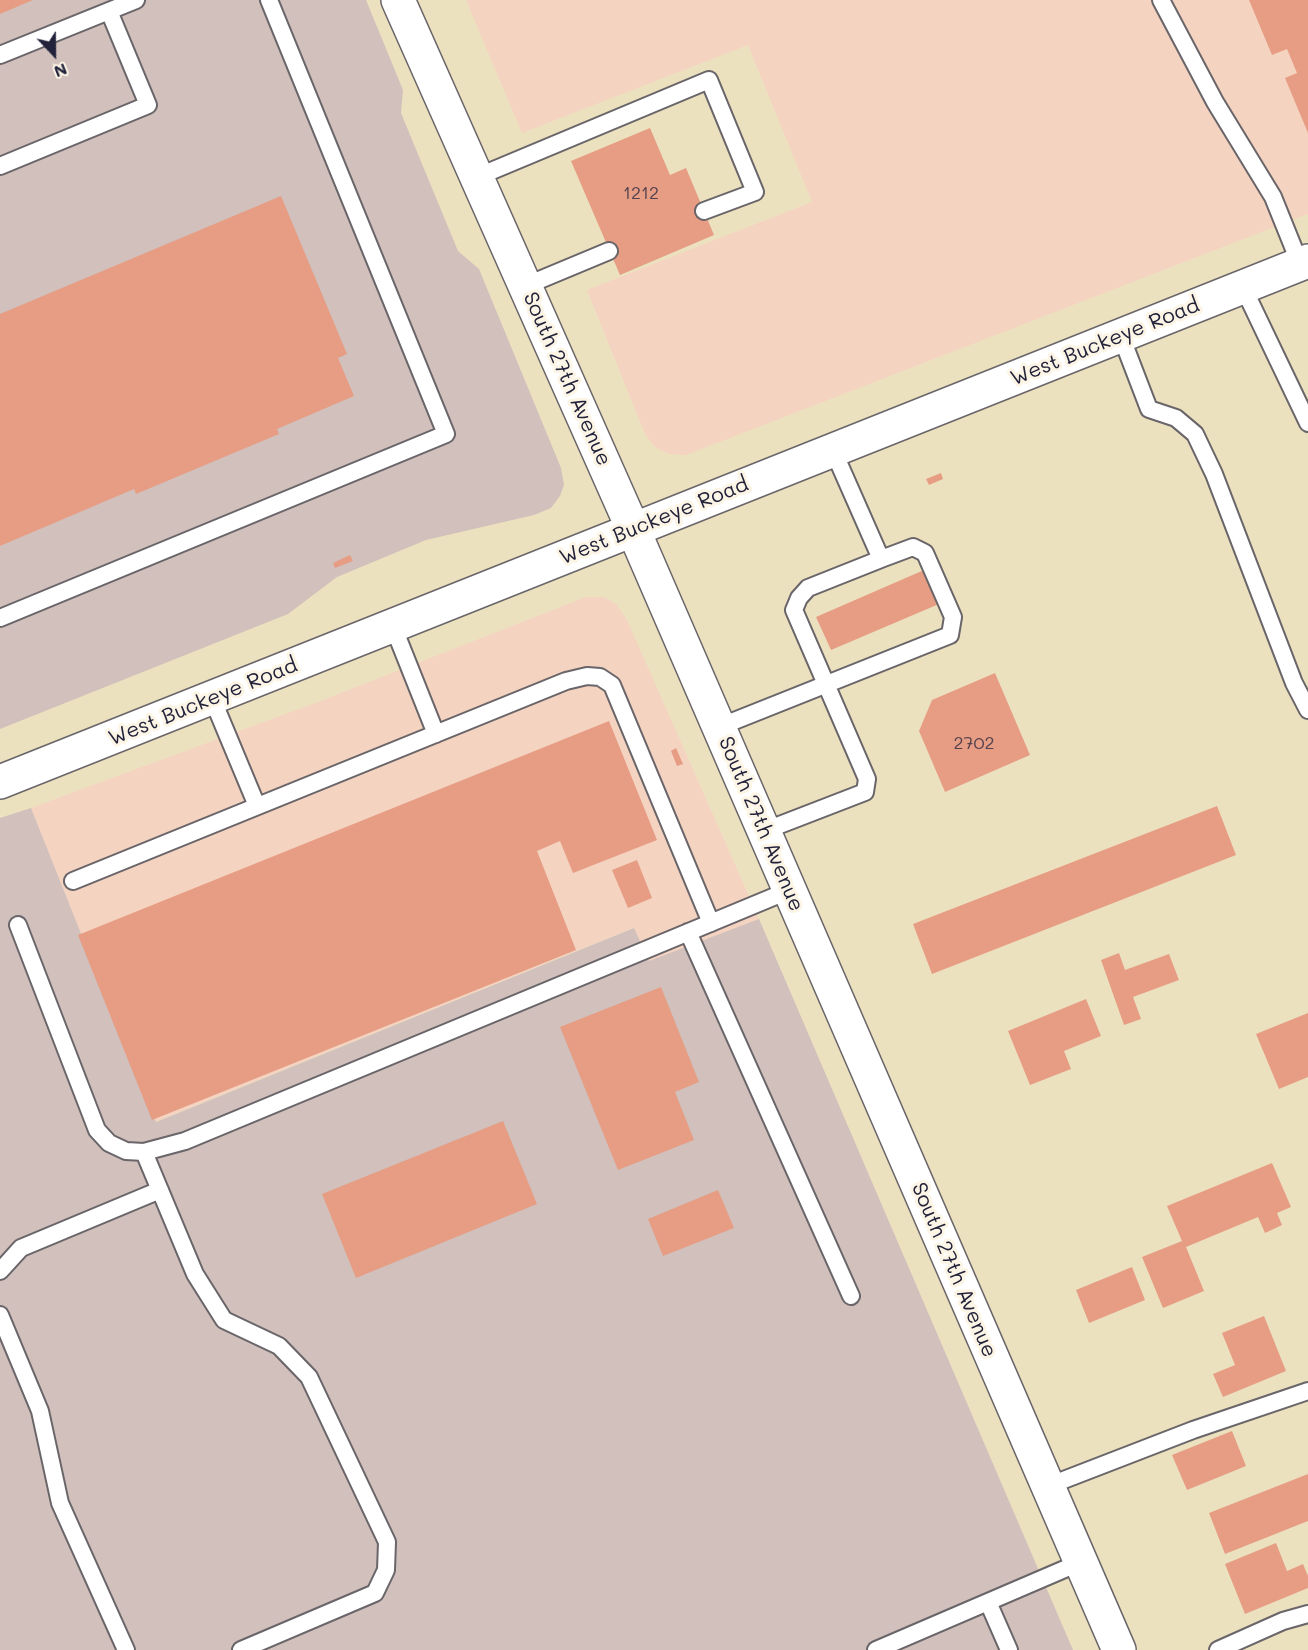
<!DOCTYPE html>
<style>
body{margin:0}
#map{position:relative;width:1308px;height:1650px;overflow:hidden;background:#ece1bf;font-family:Mali,sans-serif}
canvas{display:block}
.north{position:absolute;left:24px;top:24px;width:60px;height:60px;-webkit-text-stroke:4px #fcf5e5;paint-order:stroke;rotate:158deg;font-size:16px;font-weight:700;line-height:24px;text-align:center;color:#22223b}
.north::after{content:'';display:block;margin:auto;width:21px;height:27px;background:#22223b;clip-path:polygon(50% 0,100% 100%,50% 72%,0 100%)}
</style>
<div id="map">
<canvas width="1308" height="1650"></canvas>
<div class="north">N</div>
</div>
<script>
const ctx = document.querySelector('canvas').getContext('2d');
ctx.lineJoin = 'round';
function fill(path, color) { ctx.fillStyle = color; ctx.fill(path, 'evenodd'); }
const toPath = rows => new Path2D(rows.map(r => 'M' + r).join(''));
function strokePath(path, color, width, dash) { ctx.strokeStyle = color; ctx.lineWidth = width; ctx.lineCap = dash ? 'butt' : 'round'; ctx.setLineDash(dash || []); ctx.stroke(path); }
function write(font, color, halo, rows, align = 'center') {
  ctx.font = font + ' Mali,sans-serif'; ctx.lineWidth = 6; ctx.setLineDash([]); ctx.textBaseline = 'middle'; ctx.strokeStyle = halo; ctx.fillStyle = color; for (const [text, x, y, turn = 0] of rows) {
    ctx.save(); ctx.translate(x, y); ctx.rotate((+turn || 0) * Math.PI / 180); ctx.textAlign = isNaN(turn) ? turn : align; if (halo) ctx.strokeText(text, 0, 0); ctx.fillText(text, 0, 0); ctx.restore();
  }
}
const built = toPath([
 [466,0,1308,0,1308,214,686,455,669,454,656,448,645,434,587,290,812,202,748,45,522,133],
 [586,597,603,597,616,604,627,620,759,919,649,962,633,928,155,1122,31,808,318,702]
]);
const industrial = toPath([
 [0,0,366,0,403,90,401,113,458,251,479,269,561,468,564,485,560,496,551,508,534,515,426,540,337,577,288,614,0,729],
 [31,808,156,1122,634,928,649,961,759,919,1073,1650,0,1650,0,818]
]);
const building = toPath([
 [0,0,33,0,0,14],
 [1249,0,1308,0,1308,133,1285,78,1297,73,1287,49,1272,55],
 [650,128,670,175,686,168,714,235,620,275,571,161],
 [281,196,347,354,338,358,354,396,277,429,279,434,136,494,134,489,0,546,0,314],
 [941,473,943,479,929,485,926,479],
 [350,555,353,561,335,568,333,563],
 [924,570,939,604,831,650,816,617],
 [995,673,1030,755,945,792,919,731,932,700],
 [609,721,657,840,573,873,560,841,537,851,576,950,152,1120,78,935],
 [676,748,683,764,677,766,671,751],
 [1217,806,1236,855,932,974,913,924],
 [637,860,652,898,628,908,612,870],
 [1119,953,1125,970,1169,954,1179,980,1133,997,1141,1019,1124,1025,1101,960],
 [661,987,699,1082,675,1092,694,1140,618,1170,560,1027],
 [1086,999,1101,1036,1064,1051,1071,1069,1030,1085,1008,1031],
 [1308,1013,1308,1077,1279,1089,1256,1034],
 [503,1121,537,1204,356,1278,322,1194],
 [1272,1163,1291,1207,1277,1213,1282,1225,1265,1233,1258,1217,1186,1247,1204,1291,1163,1308,1142,1257,1182,1241,1167,1206],
 [718,1190,734,1228,663,1256,648,1219],
 [1132,1267,1145,1300,1089,1323,1076,1290],
 [1264,1316,1286,1371,1223,1397,1213,1374,1235,1365,1222,1333],
 [1232,1431,1246,1466,1187,1490,1172,1455],
 [1308,1474,1308,1521,1225,1554,1209,1513],
 [1276,1543,1287,1571,1303,1564,1308,1576,1308,1588,1245,1614,1225,1564]
]);
const lane = toPath([
 [1161,0,1215,102,1273,197,1300,264],
 [0,55,136,0],
 [0,166,148,105,109,11],
 [477,177,709,80,755,192,704,211],
 [525,286,609,251],
 [1243,287,1308,423],
 [1121,336,1149,409,1176,418,1195,434,1214,474,1294,683,1308,710],
 [0,618,446,434,269,0],
 [393,626,436,734],
 [212,698,257,806],
 [719,727,950,635,953,617,925,553,913,547,881,559,833,450],
 [764,831,865,792,867,779,794,610,799,598,808,588,881,559],
 [73,881,566,681,587,676,600,677,612,685,711,923],
 [18,925,97,1130,109,1143,126,1151,144,1152,185,1141,790,890],
 [688,932,851,1296],
 [144,1152,195,1274,224,1320,279,1346,309,1377,387,1542,386,1570,375,1593,241,1650],
 [0,1271,21,1248,160,1190],
 [0,1315,40,1411,60,1503,126,1650],
 [1048,1486,1193,1430,1308,1391],
 [988,1602,1009,1650],
 [876,1650,1081,1562],
 [1218,1650,1283,1621,1308,1614]
]);
const secondary = toPath([
 [398,0,633,529,1119,1650],
 [0,782,1308,261]
]);
const numberNames = [
 ["1212",641,193],
 ["2702",974,743]
];
const streetNames = [
 ["West Buckeye Road",1105,342,-22],
 ["South 27th Avenue",567,379,66],
 ["West Buckeye Road",654,521,-22],
 ["West Buckeye Road",203,702,-22],
 ["South 27th Avenue",761,824,67],
 ["South 27th Avenue",954,1270,67]
];
fill(built, '#f5d3c1');
fill(industrial, '#d1c0bc');
fill(building, '#e69d84');
strokePath(lane, '#696569', 20);
strokePath(secondary, '#696569', 36);
strokePath(lane, '#fff', 16);
strokePath(secondary, '#fff', 33);
write('18px', '#53414d', null, numberNames);
write('21px', '#22223b', '#fcf5e5', streetNames);
</script>
